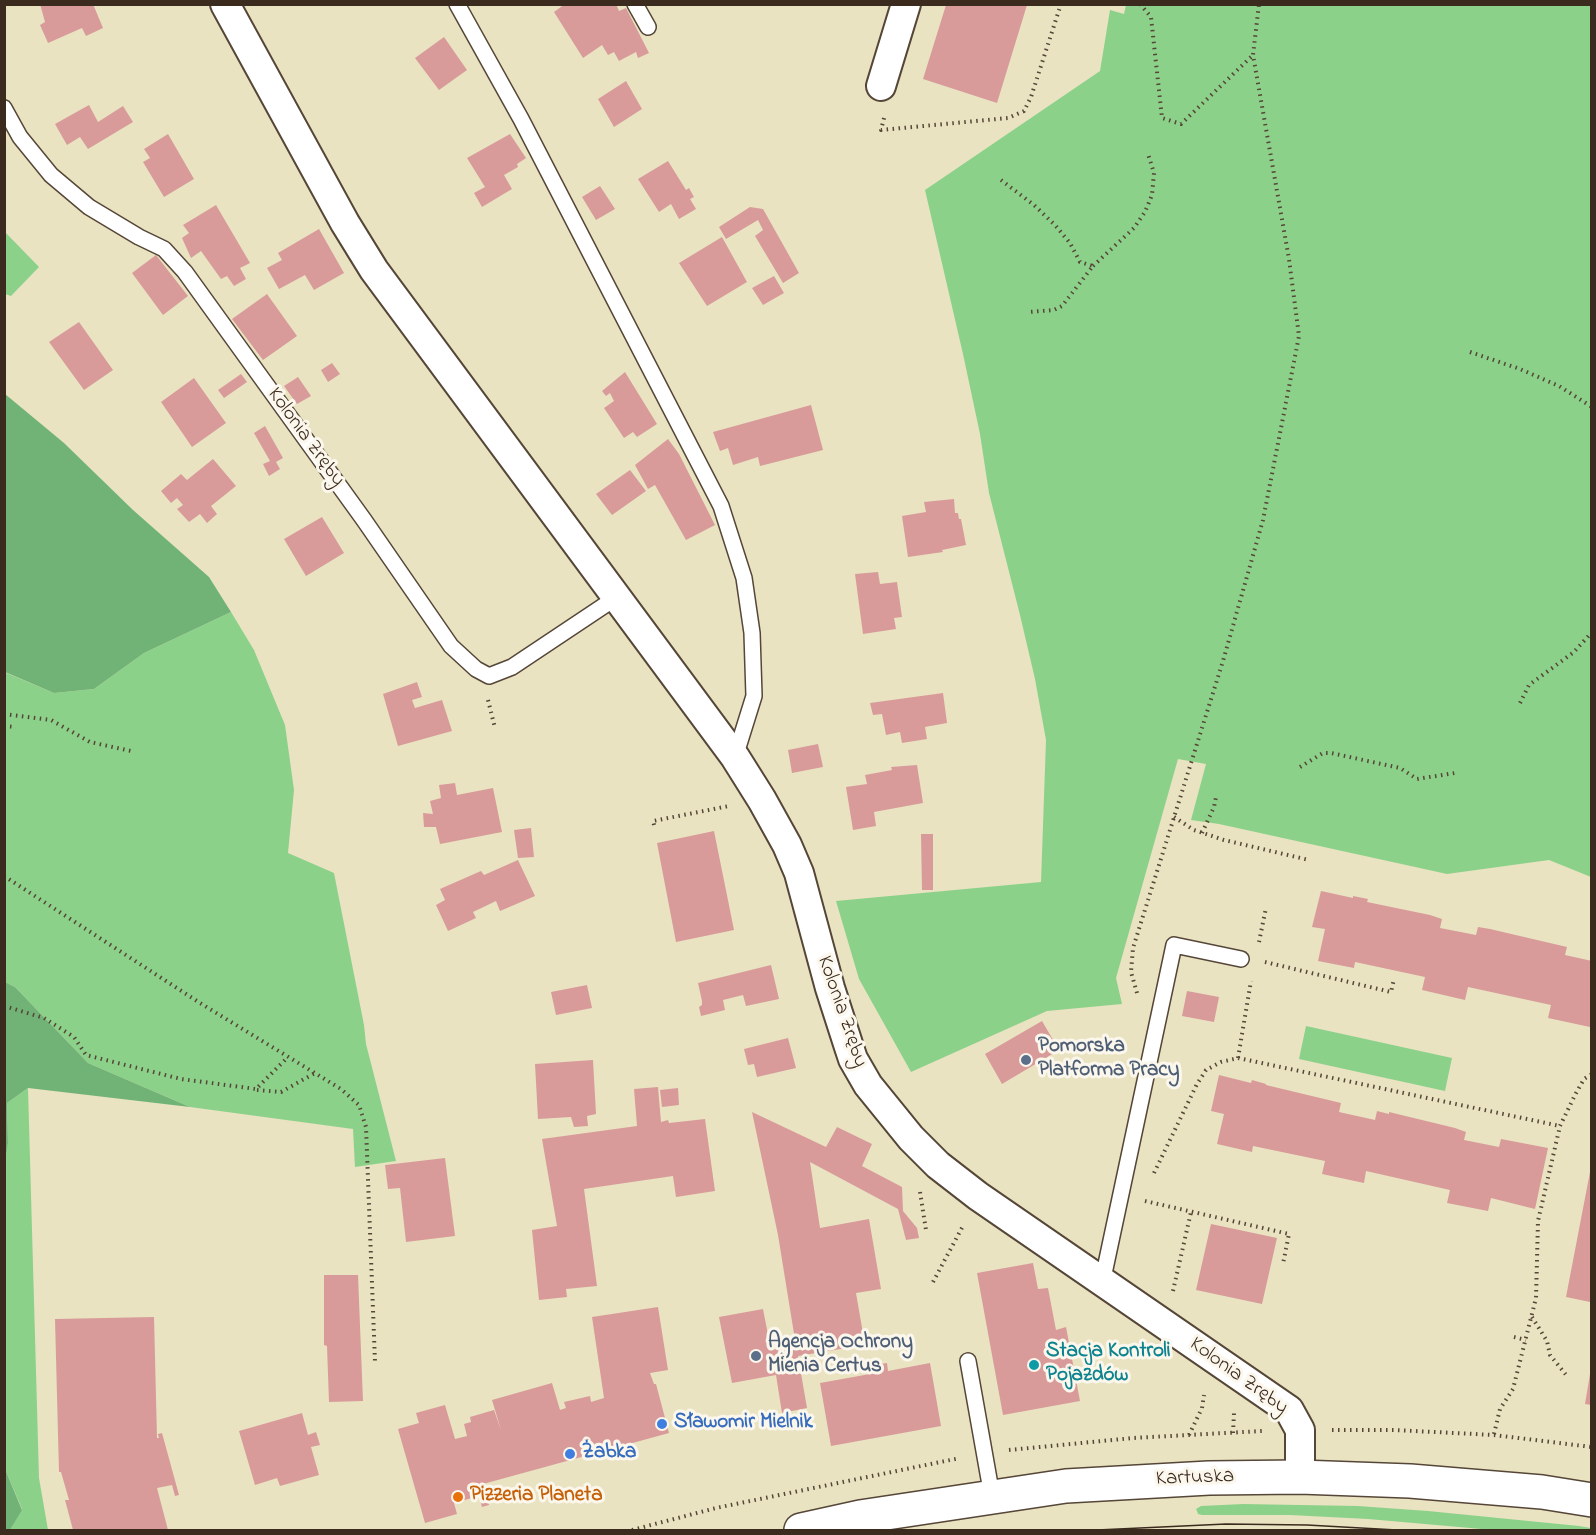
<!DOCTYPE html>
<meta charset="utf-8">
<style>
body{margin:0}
#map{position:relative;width:1596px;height:1535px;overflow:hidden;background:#e9e3c2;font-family:"Indie Flower",sans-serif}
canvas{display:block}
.frame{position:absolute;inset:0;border:6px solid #3b2a1e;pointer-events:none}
</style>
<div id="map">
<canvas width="1596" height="1535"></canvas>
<div class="frame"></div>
</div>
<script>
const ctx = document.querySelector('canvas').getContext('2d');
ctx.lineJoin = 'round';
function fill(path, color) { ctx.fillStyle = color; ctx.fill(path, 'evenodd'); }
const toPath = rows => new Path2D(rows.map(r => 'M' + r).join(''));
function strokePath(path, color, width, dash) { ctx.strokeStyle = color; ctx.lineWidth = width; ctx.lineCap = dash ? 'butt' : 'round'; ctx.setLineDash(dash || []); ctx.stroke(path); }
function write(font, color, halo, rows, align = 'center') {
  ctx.font = font + ' "Indie Flower",sans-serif'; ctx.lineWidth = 6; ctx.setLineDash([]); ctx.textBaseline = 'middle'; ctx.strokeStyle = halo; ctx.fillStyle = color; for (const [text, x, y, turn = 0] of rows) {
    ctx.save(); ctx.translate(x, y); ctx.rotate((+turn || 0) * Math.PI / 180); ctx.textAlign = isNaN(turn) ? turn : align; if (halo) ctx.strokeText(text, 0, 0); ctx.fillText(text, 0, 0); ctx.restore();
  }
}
const green = toPath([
 [1126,5,1591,5,1591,877,1549,860,1447,874,1219,824,1191,820,1206,764,1178,759,1116,978,1122,1004,1047,1011,911,1072,859,979,836,901,1041,882,1046,740,1035,679,1020,615,989,493,980,434,963,354,925,190,1100,71,1110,10,1124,14],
 [5,232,39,267,11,296,5,294],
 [231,612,254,650,285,725,294,790,288,853,334,873,364,1025,366,1044,396,1161,355,1167,353,1129,190,1107,88,1063,15,987,5,982,4,672,54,693,94,689,144,653],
 [1306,1026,1452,1058,1445,1091,1299,1059],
 [28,1088,39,1478,48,1530,10,1530,22,1509,5,1469,4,1159,8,1143,7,1103],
 [1243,1504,1358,1506,1428,1511,1579,1526,1591,1528,1591,1530,1493,1530,1368,1519,1290,1515,1202,1515,1198,1514,1197,1511,1196,1509,1201,1506]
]);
const forest = toPath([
 [5,394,64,443,133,510,209,577,231,612,144,653,94,689,54,693,5,672],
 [5,982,15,987,88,1063,190,1107,28,1088,7,1103,8,1143,5,1159],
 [5,1469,22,1510,10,1530,5,1530]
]);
const building = toPath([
 [40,4,93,4,103,28,86,36,82,28,48,43,40,25,45,22],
 [565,4,616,4,619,11,626,8,649,53,638,58,636,52,619,61,614,52,608,55,602,45,583,58,554,12],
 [946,5,1027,5,997,103,923,79],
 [444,37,467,70,439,90,415,58],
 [626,81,642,109,614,127,598,99],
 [89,105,98,122,123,106,133,122,88,149,80,137,67,145,55,124],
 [168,134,194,179,164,197,143,162,150,158,144,149],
 [510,134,526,158,517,164,518,167,504,175,512,189,482,207,474,193,485,187,467,158],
 [668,161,686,190,689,188,694,197,690,199,696,209,679,219,671,204,659,212,638,179],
 [600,186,615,209,596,220,582,197],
 [216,205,250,263,240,268,246,279,234,286,227,276,221,279,201,251,191,258,182,238,189,233,183,225],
 [750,207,763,209,799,273,783,283,755,236,763,230,758,220,726,239,719,227],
 [319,229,344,273,314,290,305,275,279,289,267,268,282,260,278,253],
 [722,237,747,282,707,306,679,263],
 [156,255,188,296,163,315,132,273],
 [774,276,784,293,763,305,752,288],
 [267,294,297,336,263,360,232,319],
 [79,322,113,370,84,390,49,342],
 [332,363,340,374,328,382,321,370],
 [625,372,657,424,637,437,633,432,624,438,604,408,614,401,610,393,606,396,602,391],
 [241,374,247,382,224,398,218,390],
 [298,377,311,396,297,404,284,386],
 [194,378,226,423,192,447,161,402],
 [811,405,823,450,760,466,758,457,733,465,728,448,720,451,713,432],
 [265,426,283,458,276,462,280,469,269,476,263,464,270,461,254,433],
 [668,439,679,454,715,525,686,540,655,485,648,489,635,465],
 [213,459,236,486,211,506,217,514,207,523,200,514,189,522,177,509,183,505,177,498,171,503,161,491,181,474,187,480],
 [630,470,646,491,612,515,596,494],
 [954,499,955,513,958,513,959,519,961,519,966,545,942,550,943,552,908,557,902,516,926,512,924,502],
 [322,517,344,553,306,576,284,539],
 [878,572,880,584,897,582,902,617,894,618,896,629,863,634,855,574],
 [417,682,422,697,412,700,415,708,442,700,452,731,398,746,383,694],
 [943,693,947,723,925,727,927,739,902,743,900,732,886,735,882,714,873,715,870,703],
 [818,744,823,767,792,773,788,750],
 [917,765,923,803,874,812,876,826,853,830,846,787,867,784,865,775,892,770,891,767],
 [455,783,457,795,493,788,502,832,440,844,436,827,424,827,423,813,433,814,430,801,441,798,439,785],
 [531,828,534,857,518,858,514,830],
 [714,831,734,930,676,942,657,843],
 [921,834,933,834,933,890,922,890],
 [518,860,535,896,500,911,496,901,473,912,476,918,448,931,436,905,445,900,440,889,481,871,484,875],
 [1321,891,1353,898,1353,896,1368,899,1367,902,1430,915,1442,919,1440,928,1476,935,1478,927,1490,929,1567,947,1565,955,1592,961,1592,1018,1590,1027,1548,1018,1551,1005,1468,987,1465,1000,1422,990,1425,977,1355,962,1354,968,1318,961,1325,929,1312,927],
 [771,965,779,999,746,1006,743,995,723,1000,725,1010,701,1016,699,1007,702,1005,702,1001,698,983],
 [587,985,592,1008,556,1015,551,992],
 [1187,991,1219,997,1214,1022,1182,1016],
 [1042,1021,1059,1050,1002,1084,985,1054],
 [788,1038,796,1068,757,1077,754,1064,748,1065,744,1049],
 [593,1060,596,1114,587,1116,588,1126,574,1127,571,1117,538,1119,535,1064],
 [1219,1075,1251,1083,1252,1080,1266,1084,1266,1085,1341,1103,1339,1112,1375,1120,1377,1111,1389,1114,1389,1112,1455,1128,1466,1132,1464,1140,1499,1147,1501,1139,1548,1148,1535,1209,1491,1198,1488,1211,1447,1203,1450,1190,1366,1171,1364,1183,1322,1174,1325,1161,1253,1146,1252,1152,1217,1144,1224,1114,1211,1111],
 [658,1087,661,1122,668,1120,669,1123,705,1119,715,1191,676,1197,673,1176,584,1189,597,1286,566,1289,567,1297,539,1300,532,1230,557,1226,542,1139,637,1126,634,1089],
 [678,1088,679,1105,662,1107,660,1090],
 [752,1112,826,1147,837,1127,872,1144,862,1166,902,1187,903,1211,917,1228,919,1238,906,1240,898,1209,810,1162,820,1228,869,1219,881,1289,856,1293,865,1345,798,1356,807,1408,782,1413,776,1375,732,1383,719,1317,763,1309,771,1350,796,1346,778,1235],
 [445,1158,455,1236,406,1242,400,1188,388,1189,385,1165],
 [1590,1172,1592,1173,1590,1302,1566,1297],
 [1211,1224,1277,1238,1262,1304,1196,1290],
 [1033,1263,1038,1289,1048,1288,1056,1330,1066,1327,1080,1401,1003,1415,977,1273],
 [324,1275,358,1275,363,1401,329,1402,327,1346,324,1345],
 [658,1307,668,1370,650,1373,654,1384,656,1384,669,1433,483,1484,489,1505,482,1507,479,1496,454,1503,457,1514,425,1523,398,1429,419,1423,416,1413,445,1405,455,1439,467,1436,464,1424,471,1422,470,1417,494,1410,501,1430,492,1400,552,1383,560,1410,566,1408,564,1402,590,1396,591,1402,604,1398,592,1317],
 [154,1317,157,1438,159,1438,158,1434,162,1433,179,1495,175,1496,172,1485,157,1488,168,1530,73,1530,65,1500,69,1500,61,1472,59,1472,55,1319],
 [887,1363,888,1371,930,1363,941,1426,831,1446,820,1383,870,1374,869,1366],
 [1590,1374,1592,1375,1592,1405,1585,1404],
 [302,1413,308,1435,316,1432,320,1445,311,1447,319,1475,280,1486,277,1478,255,1485,239,1431]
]);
const path = toPath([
 [1140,4,1151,17,1162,118,1181,124,1252,56],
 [884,118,881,130,1008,118,1024,111,1031,97,1061,4],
 [1001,180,1034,205,1055,225,1070,243,1080,262,1093,266,1062,306,1054,310,1029,312],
 [1093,266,1134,228,1145,212,1152,195,1154,173,1148,154],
 [1470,352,1520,369,1559,386,1592,407],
 [488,700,495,728],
 [1520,703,1529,685,1574,652,1592,632],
 [4,714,51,720,90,742,131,751],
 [4,726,16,727],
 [1300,767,1323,753,1331,753,1400,768,1417,779,1455,773],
 [1174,817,1194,830,1224,840,1309,860],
 [654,825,653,821,729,806],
 [1202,833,1214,807,1216,797],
 [4,876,200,1003,341,1089,359,1105,366,1127,375,1362],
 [1259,942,1266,908],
 [1265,962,1391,992,1394,979],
 [1137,993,1131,972,1133,948,1223,661,1263,520,1299,336,1289,259,1253,55,1259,4],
 [4,1006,44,1018,74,1037,86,1055,181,1079,256,1089,288,1057],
 [1238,1058,1251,981],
 [257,1090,281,1092,315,1073],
 [1154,1173,1197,1084,1206,1070,1221,1062,1238,1058,1560,1126],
 [920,1192,926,1230],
 [1145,1201,1289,1234,1283,1264],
 [933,1282,964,1224],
 [1173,1291,1191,1212],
 [1532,1317,1547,1341,1550,1355,1567,1376],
 [1514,1337,1526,1340],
 [1332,1430,1394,1430,1494,1435,1592,1447],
 [1233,1433,1234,1413],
 [1494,1434,1500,1409,1513,1389,1536,1298,1538,1221,1560,1126,1575,1095,1584,1079,1592,1074],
 [1189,1435,1202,1408,1204,1395],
 [1009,1450,1133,1438,1262,1431],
 [632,1530,716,1508,960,1458]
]);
const service = toPath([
 [457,4,521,119,721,506,744,578,752,633,754,696,735,757],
 [635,4,648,27],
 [4,108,20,137,51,175,89,207,139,237,164,249,185,272,364,520,451,646,476,669,489,676,512,667,617,597],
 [1102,1283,1174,945,1241,959],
 [968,1361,992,1496]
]);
const minor = toPath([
 [225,4,345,223,374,270,735,757,762,800,787,845,799,873,830,988,849,1047,853,1059,868,1085,911,1138,938,1165,978,1196,1289,1410,1300,1430,1300,1477],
 [881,86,906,4]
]);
const secondary = toPath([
 [801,1530,860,1517,1066,1486,1209,1478,1300,1477,1410,1481,1542,1492,1592,1500]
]);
const tram = toPath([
 [1097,1530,1226,1524,1307,1525,1397,1530]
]);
const markers = [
 [1026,1060,6,"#5c6f8a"],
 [756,1356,6,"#5c6f8a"],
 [1034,1365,6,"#0f9aa8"],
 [662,1424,6,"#3f7fe0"],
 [570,1454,6,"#3f7fe0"],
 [458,1497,6,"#e8710a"]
];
const streetNames = [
 ["Kolonia Zręby",305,438,54],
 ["Kolonia Zręby",841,1012,71],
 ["Kolonia Zręby",1238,1377,36],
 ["Kartuska",1195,1479,-2]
];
const serviceNames = [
 ["Pomorska",1038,1048],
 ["Platforma Pracy",1038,1072],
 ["Agencja Ochrony",768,1344],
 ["Mienia Certus",768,1368]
];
const cultureNames = [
 ["Stacja Kontroli",1046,1353],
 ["Pojazdów",1046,1377]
];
const shopNames = [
 ["Sławomir Mielnik",674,1424],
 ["Żabka",582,1454]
];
const foodNames = [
 ["Pizzeria Planeta",470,1497]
];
fill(green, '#8cd18a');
fill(forest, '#71b376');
fill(building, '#d89b9a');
strokePath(service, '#554637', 18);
strokePath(minor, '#554637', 32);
strokePath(secondary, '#554637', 36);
strokePath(path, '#554637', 4, [1.5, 4.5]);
strokePath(service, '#fff', 15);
strokePath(minor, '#fff', 28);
strokePath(secondary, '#fff', 33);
strokePath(tram, '#3b2a1e', 1.5);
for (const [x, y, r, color] of markers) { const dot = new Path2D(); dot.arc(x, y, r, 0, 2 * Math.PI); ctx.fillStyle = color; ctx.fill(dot); strokePath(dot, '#fbf7ec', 2); }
write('21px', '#3b2a1e', '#fbf7ec', streetNames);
write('bold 21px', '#4e5e75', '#fbf7ec', serviceNames, 'left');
write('bold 21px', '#0d838f', '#fbf7ec', cultureNames, 'left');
write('bold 21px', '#366cbe', '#fbf7ec', shopNames, 'left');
write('bold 21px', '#c56008', '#fbf7ec', foodNames, 'left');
</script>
